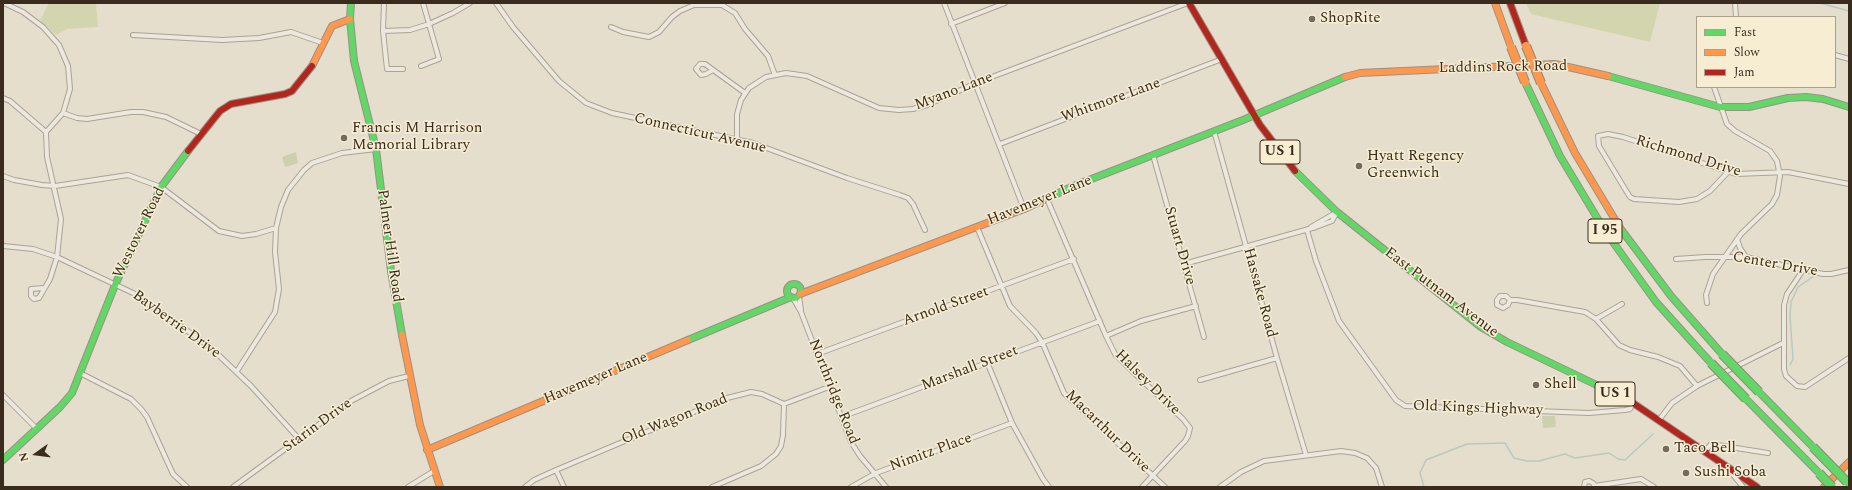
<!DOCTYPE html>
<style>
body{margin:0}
#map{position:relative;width:1852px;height:490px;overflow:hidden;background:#e5decd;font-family:Spectral,serif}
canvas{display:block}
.frame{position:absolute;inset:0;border:4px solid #392c1e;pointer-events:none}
.legend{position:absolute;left:1696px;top:16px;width:140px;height:72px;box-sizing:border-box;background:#f6edd3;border:1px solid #aaa08b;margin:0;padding:5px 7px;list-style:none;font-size:12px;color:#392c1e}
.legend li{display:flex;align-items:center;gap:8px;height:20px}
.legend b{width:20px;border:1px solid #aaa08b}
.north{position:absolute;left:16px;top:434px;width:40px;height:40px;-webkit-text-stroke:3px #f6edd3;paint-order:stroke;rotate:256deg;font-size:11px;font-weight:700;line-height:16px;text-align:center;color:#392c1e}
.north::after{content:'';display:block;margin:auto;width:14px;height:18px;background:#392c1e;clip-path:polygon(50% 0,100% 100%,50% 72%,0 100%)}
</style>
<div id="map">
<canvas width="1852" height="490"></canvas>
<div class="frame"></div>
<ul class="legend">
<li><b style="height:5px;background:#63d668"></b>Fast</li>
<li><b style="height:5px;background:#ff974d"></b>Slow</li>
<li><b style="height:5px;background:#b3261e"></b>Jam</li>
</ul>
<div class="north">N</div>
</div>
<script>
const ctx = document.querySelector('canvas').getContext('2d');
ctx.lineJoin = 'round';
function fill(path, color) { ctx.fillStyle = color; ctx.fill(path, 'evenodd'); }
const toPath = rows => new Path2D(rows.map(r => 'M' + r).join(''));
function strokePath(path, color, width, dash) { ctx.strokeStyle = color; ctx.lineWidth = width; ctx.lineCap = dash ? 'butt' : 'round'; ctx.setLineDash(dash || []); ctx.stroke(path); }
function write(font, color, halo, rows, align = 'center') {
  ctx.font = font + ' Spectral,serif'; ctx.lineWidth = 3; ctx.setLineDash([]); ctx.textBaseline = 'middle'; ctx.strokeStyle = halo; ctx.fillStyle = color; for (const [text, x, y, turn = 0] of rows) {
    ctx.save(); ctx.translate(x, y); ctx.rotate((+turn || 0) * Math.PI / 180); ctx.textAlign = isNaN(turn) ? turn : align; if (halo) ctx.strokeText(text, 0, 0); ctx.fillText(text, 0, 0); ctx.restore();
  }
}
const green = toPath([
 [49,3,96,3,98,27,67,29,56,35,40,20],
 [1526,3,1660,3,1650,42,1531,14]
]);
const cemetery = toPath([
 [296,152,298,163,285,167,282,157],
 [1542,416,1555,416,1556,427,1543,428]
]);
const stream = toPath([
 [1820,3,1849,11],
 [1790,365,1793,359,1790,316,1791,302,1798,287,1814,276],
 [1424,487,1420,473,1426,460,1467,444,1505,443,1514,458,1527,461,1539,461,1565,454,1575,458,1609,453,1618,459,1625,460,1653,434]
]);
const street = toPath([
 [4,3,23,12,43,27,59,45,68,66,70,89,63,113,46,132,47,157,61,219,57,257,50,279,39,298,34,299,31,296,31,289,44,288],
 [384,3,383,31,387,69,403,69],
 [496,3,513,27,559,81,586,103,612,113,753,143,847,178,900,195,908,198,913,204,925,230],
 [944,3,1024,209],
 [1735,3,1736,17],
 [951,24,1005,3],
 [611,27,623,32,649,37,659,32,672,17,680,11,694,5,722,5,735,13,745,29,768,56,775,75],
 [383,31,410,30,429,24,453,13,470,3],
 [133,35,222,40,259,38,291,32,323,43],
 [1835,55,1849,59],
 [421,66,439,59,423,3],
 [713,70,706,74,701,75,696,69,700,64,705,64,745,93],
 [3,98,10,101,46,132],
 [63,113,77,118,87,119,131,112,143,112,166,117,201,134],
 [1214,131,1277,358,1306,455],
 [737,140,737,114,741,100,749,88,766,77,786,73,807,76,879,108,899,110,913,109,927,105,981,81,1188,3],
 [1000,144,1222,59],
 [1153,155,1204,337],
 [1728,172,1710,191,1697,199,1679,202,1634,199,1630,197,1625,189,1599,146,1598,136,1608,134,1623,137,1736,174,1788,172,1849,184],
 [3,176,14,180,42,185,55,186,128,175,161,187,219,231,242,236,256,234,276,228],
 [1047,199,1106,336,1115,354,1129,368,1183,419,1190,428,1188,436,1185,441,1142,487],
 [977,227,1010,306,1036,333,1042,342,1064,393,1165,487],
 [1311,227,1337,212],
 [1307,230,1316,261,1339,321,1396,400,1405,406,1589,413,1625,410,1630,409,1633,403],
 [1737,239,1740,248,1746,257],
 [3,246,33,249,57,257,133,293,209,346,251,386,299,439],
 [1676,259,1705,257,1746,257,1823,274,1831,274,1849,270],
 [1184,264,1316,227,1332,221,1337,212],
 [1803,270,1787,294,1784,305,1784,369,1786,376,1797,386,1805,387,1849,358],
 [799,296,801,310],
 [793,298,801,312,851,442,860,456,886,487],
 [1510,300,1506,296,1500,296,1497,300,1497,305,1503,308,1508,305,1510,300,1517,300,1585,312,1596,319,1619,345,1630,350,1658,357,1680,366,1697,386],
 [1707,303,1706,295,1713,274,1741,234,1772,204,1777,195,1780,176,1777,161,1770,151,1735,131,1727,124,1714,87],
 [1596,319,1622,304],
 [1106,336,1141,321,1196,306],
 [817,354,1074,259],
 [987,362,1012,423,1043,479,1049,487],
 [237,371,275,312,279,289,275,252,276,228,281,207,288,190,304,170,312,163,342,153,376,149],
 [80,373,131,399,141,409,147,417,173,474,187,487],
 [1200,380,1277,358],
 [3,395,36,428],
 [841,417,1100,321],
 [1659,420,1672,403,1697,386,1783,343],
 [1705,451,1711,444,1768,453],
 [556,470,564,487],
 [1730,471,1743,487],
 [1594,486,1641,479,1654,487],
 [233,487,351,401,389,381,409,376],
 [408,487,434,471],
 [525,487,534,480,556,470,727,398,751,392,762,394,784,404,829,387],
 [712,487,761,466,776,454,781,446,783,435,784,404],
 [851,487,876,473,1012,423],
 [1220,487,1241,472,1264,461,1341,451,1355,453,1367,458,1376,468,1382,487],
 [1584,487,1585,482,1589,481,1593,483,1595,487]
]);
const fast = toPath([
 [351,3,350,19,354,61,376,149,391,271,402,335],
 [1608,76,1720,107,1749,107,1788,98,1806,97,1823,99,1849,107],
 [1525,82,1560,156,1605,231,1656,302,1711,363],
 [1295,171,1337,212,1481,327,1507,342,1630,401],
 [1050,197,1076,185,1243,120,1345,77],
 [1620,228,1671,296,1722,354],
 '787 291a7 7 0 1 1 14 0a7 7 0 1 1-14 0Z',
 [688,340,791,297],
 [1759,392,1813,447],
 [1746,399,1819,473],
 [3,460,60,407,72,393,115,285,161,187,188,151]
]);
const slow = toPath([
 [1495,3,1511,47],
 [312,66,332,26,350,19],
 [1345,77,1360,73,1555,64,1608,76],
 [1541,83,1575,153,1620,228],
 [800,294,1024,209,1050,197],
 [402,335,420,425,440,487],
 [427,450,688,340],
 [1824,487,1849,462]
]);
const jam = toPath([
 [1189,3,1260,125,1295,171],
 [1510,3,1526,46],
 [188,151,220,111,231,104,285,94,292,91,312,66],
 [1630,401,1757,487]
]);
const fastBridge = toPath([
 [1722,354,1759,392],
 [1711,363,1746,399],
 [1813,447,1847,482],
 [1819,473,1832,487]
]);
const slowBridge = toPath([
 [1526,46,1541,83],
 [1511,47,1525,82]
]);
const markers = [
 [1312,19,4,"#756a5b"],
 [344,138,4,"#756a5b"],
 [1359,166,4,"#756a5b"],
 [1536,385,4,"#756a5b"],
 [1666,449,4,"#756a5b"],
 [1686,473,4,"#756a5b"]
];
const shields = [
 [1280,152,40],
 [1605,231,34],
 [1615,394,40]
];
const shieldNames = [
 ["US 1",1280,152],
 ["I 95",1605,231],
 ["US 1",1615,394]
];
const poiNames = [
 ["ShopRite",1320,19],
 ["Francis M Harrison",352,129],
 ["Memorial Library",352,146],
 ["Hyatt Regency",1367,157],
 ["Greenwich",1367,174],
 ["Shell",1544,385],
 ["Taco Bell",1674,449],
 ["Sushi Soba",1694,473]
];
const streetNames = [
 ["Laddins Rock Road",1503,68,-1],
 ["Myano Lane",954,92,-21],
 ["Whitmore Lane",1111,101,-20],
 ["Connecticut Avenue",700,134,13],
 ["Richmond Drive",1688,157,17],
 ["Havemeyer Lane",1040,201,-22],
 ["Westover Road",140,233,-64],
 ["Palmer Hill Road",389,246,82],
 ["Stuart Drive",1179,246,74],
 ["Center Drive",1775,265,10],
 ["Hassake Road",1259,293,75],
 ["East Putnam Avenue",1441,293,37],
 ["Arnold Street",946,307,-20],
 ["Bayberrie Drive",176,325,36],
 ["Marshall Street",970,369,-21],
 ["Havemeyer Lane",596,379,-23],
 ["Halsey Drive",1147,383,45],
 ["Northridge Road",833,392,68],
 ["Old Kings Highway",1478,409,2],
 ["Old Wagon Road",675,420,-22],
 ["Starin Drive",318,426,-36],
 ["Macarthur Drive",1107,432,44],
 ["Nimitz Place",931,453,-20]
];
fill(green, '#d3d5af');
fill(cemetery, '#cecfaf');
strokePath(stream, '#b8cac0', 1.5);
strokePath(street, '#aaa396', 6);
strokePath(fast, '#9a9286', 8);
strokePath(slow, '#9a9286', 8);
strokePath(jam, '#9a9286', 8);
strokePath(street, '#ede8de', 4);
strokePath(fast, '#63d668', 6);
strokePath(slow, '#ff974d', 6);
strokePath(jam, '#b3261e', 6);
strokePath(fastBridge, '#90887d', 10, []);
strokePath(slowBridge, '#90887d', 10, []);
strokePath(fastBridge, '#63d668', 8);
strokePath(slowBridge, '#ff974d', 8);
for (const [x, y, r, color] of markers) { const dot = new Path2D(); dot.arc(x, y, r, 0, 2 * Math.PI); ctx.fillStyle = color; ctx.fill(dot); strokePath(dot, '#f6edd3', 1.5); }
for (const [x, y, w] of shields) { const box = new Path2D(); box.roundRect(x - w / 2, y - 12, w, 24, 3); ctx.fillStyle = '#f6edd3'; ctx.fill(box); strokePath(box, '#392c1e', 1); }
write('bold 14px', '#392c1e', null, shieldNames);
write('15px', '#392c1e', '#f6edd3', poiNames, 'left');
write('15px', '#392c1e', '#f6edd3', streetNames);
</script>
